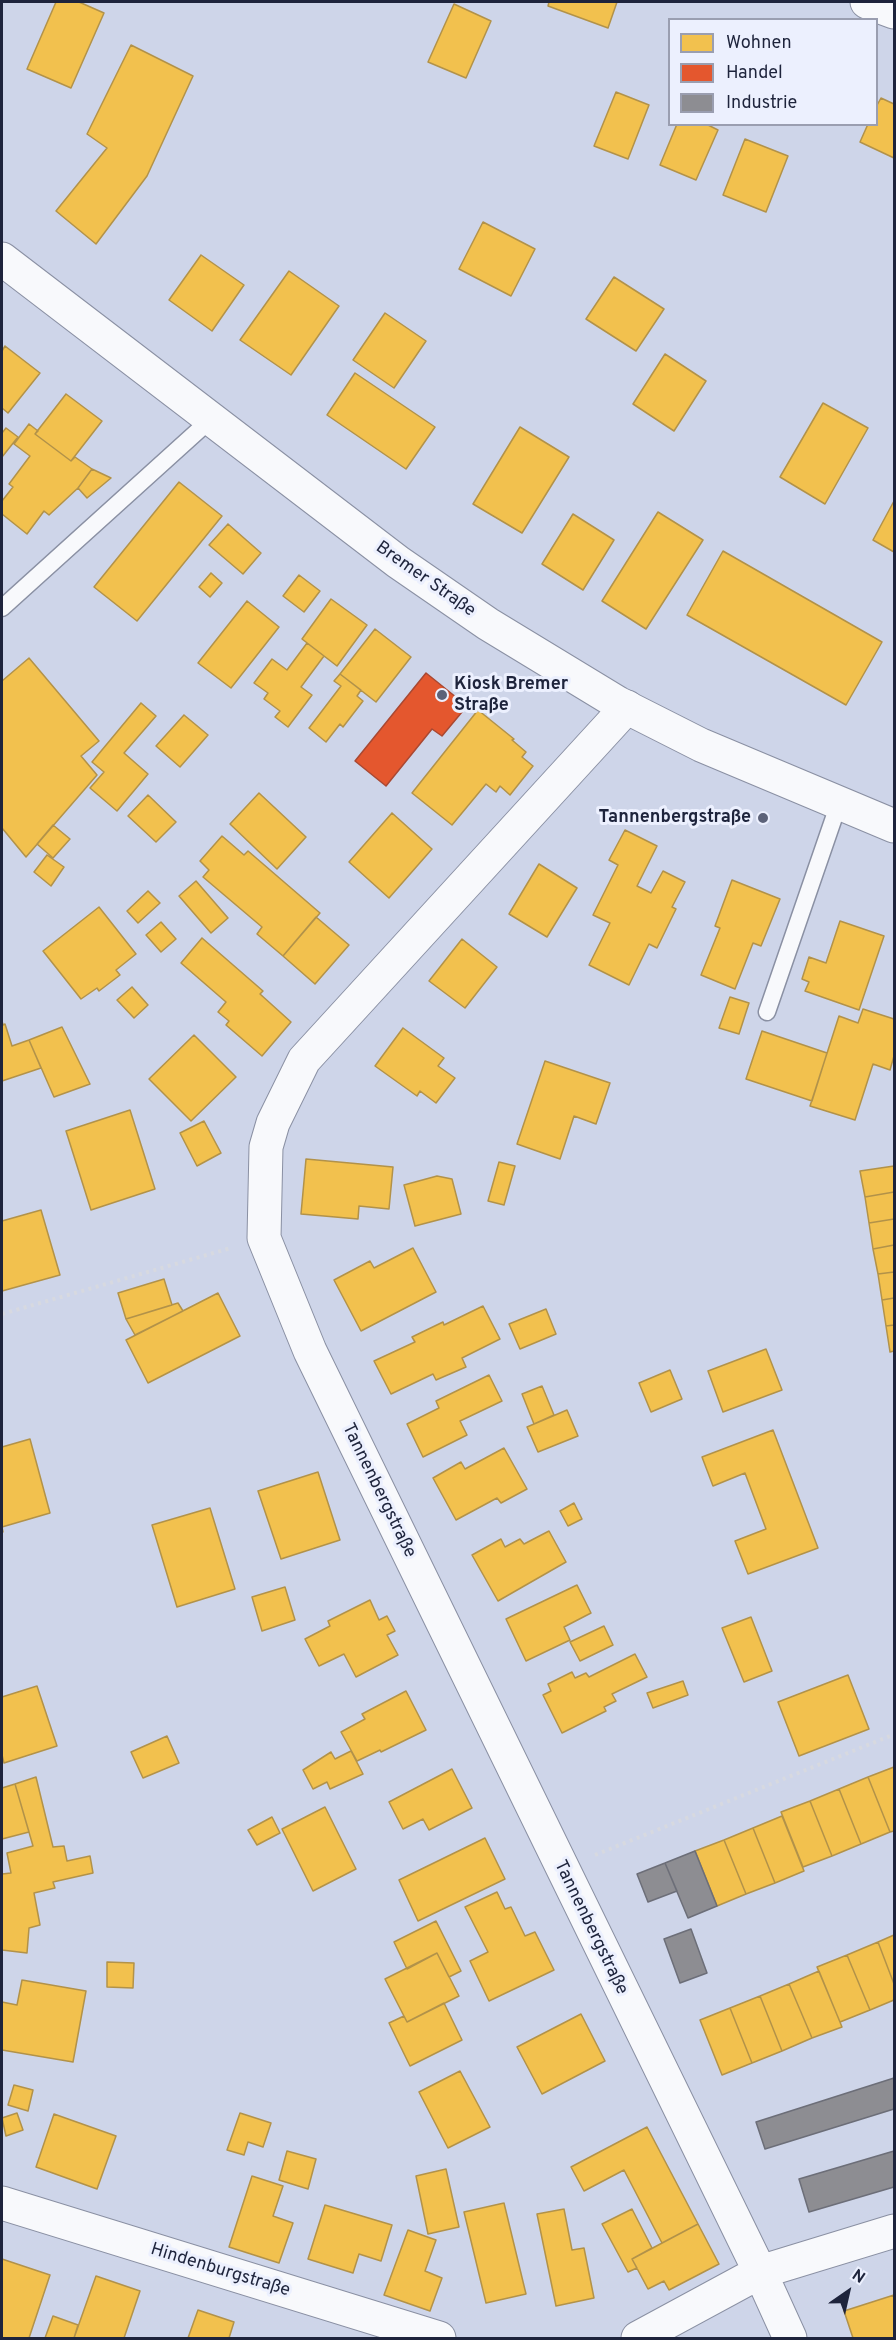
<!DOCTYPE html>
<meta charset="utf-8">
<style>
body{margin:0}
#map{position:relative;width:896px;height:2340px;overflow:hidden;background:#ced5e9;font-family:Overpass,sans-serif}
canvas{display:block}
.frame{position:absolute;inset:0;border:3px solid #1e243c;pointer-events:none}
.legend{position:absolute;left:668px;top:18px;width:210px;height:108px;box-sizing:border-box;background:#ecf0fe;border:2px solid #9a9eb0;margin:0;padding:8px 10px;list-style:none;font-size:18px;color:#1e243c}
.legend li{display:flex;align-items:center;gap:12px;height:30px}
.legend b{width:30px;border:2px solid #9a9eb0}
.north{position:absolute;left:818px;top:2262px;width:60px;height:60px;-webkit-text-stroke:4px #ecf0fe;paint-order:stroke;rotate:34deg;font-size:16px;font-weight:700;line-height:24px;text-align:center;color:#1e243c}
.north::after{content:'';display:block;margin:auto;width:21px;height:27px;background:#1e243c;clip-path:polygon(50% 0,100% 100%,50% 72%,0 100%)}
</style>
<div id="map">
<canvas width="896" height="2340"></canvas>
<div class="frame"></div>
<ul class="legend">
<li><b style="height:16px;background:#f2c14e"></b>Wohnen</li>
<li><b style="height:16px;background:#e4572e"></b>Handel</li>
<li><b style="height:16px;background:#8d8d92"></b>Industrie</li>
</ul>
<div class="north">N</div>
</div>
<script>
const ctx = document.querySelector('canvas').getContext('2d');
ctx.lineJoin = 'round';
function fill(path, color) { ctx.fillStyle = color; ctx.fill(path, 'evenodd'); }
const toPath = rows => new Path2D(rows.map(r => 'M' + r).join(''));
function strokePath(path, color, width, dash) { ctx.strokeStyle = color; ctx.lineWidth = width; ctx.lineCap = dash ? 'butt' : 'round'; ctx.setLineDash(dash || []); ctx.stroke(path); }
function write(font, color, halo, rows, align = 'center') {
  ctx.font = font + ' Overpass,sans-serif'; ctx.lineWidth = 6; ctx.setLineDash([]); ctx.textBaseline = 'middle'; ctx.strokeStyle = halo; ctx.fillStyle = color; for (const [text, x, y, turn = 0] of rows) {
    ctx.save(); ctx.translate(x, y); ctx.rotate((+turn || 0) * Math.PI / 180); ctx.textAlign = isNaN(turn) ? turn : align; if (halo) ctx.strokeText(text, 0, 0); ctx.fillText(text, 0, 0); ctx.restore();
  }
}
const homes = toPath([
 [56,2,79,2,104,13,71,88,27,69,56,2],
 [549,2,617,2,608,28,548,6,549,2],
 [454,4,491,21,466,78,428,62,454,4],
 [131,45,193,76,147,176,96,244,56,211,107,148,87,134,131,45],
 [616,92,649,105,628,159,594,146,616,92],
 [881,98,894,104,894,158,860,142,868,124,876,124,876,107,881,98],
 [677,124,706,124,718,130,696,180,660,165,677,124],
 [745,139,788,156,766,212,723,195,745,139],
 [483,222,535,249,511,296,459,269,483,222],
 [201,255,244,285,212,331,169,300,201,255],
 [289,271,339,306,291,375,240,340,289,271],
 [614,277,664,309,636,351,586,319,614,277],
 [385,313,426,341,394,388,353,360,385,313],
 [5,346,40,373,8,413,2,408,2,351,5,346],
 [665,354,706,381,674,431,633,404,665,354],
 [355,373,435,427,406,469,327,415,355,373],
 [66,394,102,421,71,461,35,434,66,394],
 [823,403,868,428,825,504,780,477,823,403],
 [29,424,38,431,35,434,71,461,75,457,92,469,78,488,49,515,44,511,27,534,2,514,2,501,13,487,9,484,30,456,14,444,29,424],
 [520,427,569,457,522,533,473,504,520,427],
 [6,428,18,437,2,457,2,433,6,428],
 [92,469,111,478,87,498,78,488,92,469],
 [179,482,222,516,137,621,94,587,179,482],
 [894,501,894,552,873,540,894,501],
 [658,512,703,540,646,629,602,601,658,512],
 [573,514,614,540,583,590,542,564,573,514],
 [228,524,261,553,243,574,209,545,228,524],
 [723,551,882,642,846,705,687,615,723,551],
 [211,573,222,583,210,597,199,587,211,573],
 [299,575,320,591,304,612,283,596,299,575],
 [331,599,367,625,337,666,302,639,331,599],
 [247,601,279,627,231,688,198,663,247,601],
 [375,629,411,657,376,702,340,674,375,629],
 [307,643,324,656,301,687,312,695,288,727,275,717,280,711,264,699,268,693,254,683,272,659,287,670,307,643],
 [29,658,99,741,81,756,97,775,26,857,2,828,2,681,29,658],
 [340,674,361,690,357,696,363,701,343,727,340,724,326,742,309,728,341,686,334,681,340,674],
 [141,703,156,716,124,753,148,774,117,811,90,788,104,772,92,762,141,703],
 [478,710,514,739,512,740,526,752,522,757,533,766,510,795,500,786,496,792,486,784,452,825,412,793,478,710],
 [184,715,208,735,180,767,156,746,184,715],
 [259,793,306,837,277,869,230,824,259,793],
 [148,795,176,822,156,842,128,816,148,795],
 [392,813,432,849,389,898,349,862,392,813],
 [53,825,70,839,53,858,37,844,53,825],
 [625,830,657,846,637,886,651,893,663,871,685,882,672,907,676,909,657,948,649,944,629,985,589,965,610,923,593,915,618,865,609,860,625,830],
 [222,836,244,855,248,851,320,913,283,956,257,934,262,927,203,877,209,870,200,861,222,836],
 [47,855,64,867,51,886,34,872,47,855],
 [539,864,577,888,547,937,509,914,539,864],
 [732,880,780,899,761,946,753,943,735,989,701,975,720,928,715,926,732,880],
 [196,881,228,918,211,933,179,896,196,881],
 [148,891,160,903,138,923,127,911,148,891],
 [99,907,136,954,116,970,120,975,99,991,97,988,81,999,43,951,99,907],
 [316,917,349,945,315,984,283,956,316,917],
 [840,921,884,936,859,1010,805,991,809,982,802,979,809,957,826,963,840,921],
 [161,922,176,939,161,952,146,935,161,922],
 [202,938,263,991,260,994,291,1022,262,1056,226,1025,229,1021,218,1012,226,1002,181,963,202,938],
 [462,939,497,967,465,1008,429,981,462,939],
 [132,987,148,1005,134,1018,117,1000,132,987],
 [730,997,749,1003,739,1034,719,1028,730,997],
 [863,1009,894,1019,894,1056,890,1070,873,1064,855,1120,810,1106,839,1016,858,1023,863,1009],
 [2,1021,3,1025,5,1024,12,1046,29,1040,41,1068,2,1081,2,1021],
 [62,1027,90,1084,54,1097,29,1040,62,1027],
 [403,1028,444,1058,438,1066,455,1078,436,1103,420,1091,417,1096,375,1066,403,1028],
 [762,1031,827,1053,812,1101,746,1079,762,1031],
 [194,1035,236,1077,191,1121,149,1079,194,1035],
 [545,1061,610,1083,596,1124,574,1116,560,1159,517,1144,545,1061],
 [130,1110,155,1189,91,1210,66,1131,130,1110],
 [204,1121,221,1153,197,1166,180,1133,204,1121],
 [306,1159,393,1167,389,1209,359,1206,358,1219,301,1214,306,1159],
 [499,1162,515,1166,504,1205,488,1201,499,1162],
 [894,1166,894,1192,865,1197,860,1171,894,1166],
 [437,1176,452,1179,461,1214,415,1226,404,1185,437,1176],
 [894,1192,894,1219,869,1223,865,1197,894,1192],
 [41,1210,60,1275,2,1291,2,1221,41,1210],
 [894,1219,894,1245,873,1249,869,1223,894,1219],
 [894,1245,894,1272,878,1274,873,1249,894,1245],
 [413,1248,436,1292,361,1331,334,1280,370,1261,374,1268,413,1248],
 [894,1272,894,1298,882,1300,878,1274,894,1272],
 [164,1279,172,1305,126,1319,118,1293,164,1279],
 [218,1293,240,1336,148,1383,126,1340,218,1293],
 [894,1298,894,1325,886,1326,882,1300,894,1298],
 [178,1303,183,1311,135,1335,126,1319,178,1303],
 [483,1306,500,1339,462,1358,466,1367,436,1380,433,1374,391,1394,374,1361,415,1342,412,1337,443,1322,444,1325,483,1306],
 [546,1309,556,1334,520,1349,509,1324,546,1309],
 [894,1325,894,1351,890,1352,886,1326,894,1325],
 [766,1349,782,1390,723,1412,708,1371,766,1349],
 [670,1370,682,1399,651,1412,639,1383,670,1370],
 [489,1375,502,1401,460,1421,467,1435,423,1457,407,1424,439,1408,436,1401,489,1375],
 [542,1386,554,1415,534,1424,522,1394,542,1386],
 [567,1410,578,1436,538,1452,527,1427,567,1410],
 [773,1430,818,1548,748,1574,735,1541,766,1529,745,1473,713,1486,702,1457,773,1430],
 [30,1439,50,1513,2,1527,3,1532,2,1532,2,1447,30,1439],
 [504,1448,527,1489,501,1503,497,1498,456,1520,433,1478,461,1462,465,1469,504,1448],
 [318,1472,340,1540,281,1559,258,1491,318,1472],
 [574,1503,582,1519,568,1526,560,1511,574,1503],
 [210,1508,235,1589,177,1607,152,1525,210,1508],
 [549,1531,566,1562,498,1601,472,1555,501,1539,505,1547,520,1539,524,1544,549,1531],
 [577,1585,591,1613,564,1627,570,1640,526,1661,506,1619,577,1585],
 [285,1587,295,1620,262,1631,252,1597,285,1587],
 [370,1600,379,1620,387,1616,395,1631,387,1635,398,1655,356,1677,344,1654,319,1666,305,1639,330,1626,328,1621,370,1600],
 [751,1617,772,1671,744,1682,722,1628,751,1617],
 [604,1626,613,1645,580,1661,570,1642,604,1626],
 [635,1654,647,1677,612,1694,616,1701,604,1707,606,1711,562,1733,543,1695,551,1691,548,1684,572,1672,575,1678,586,1673,589,1677,635,1654],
 [848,1675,869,1729,799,1756,778,1702,848,1675],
 [683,1681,688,1695,653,1708,647,1693,683,1681],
 [37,1686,57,1746,4,1763,2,1755,2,1697,37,1686],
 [406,1691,426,1730,381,1752,380,1750,357,1761,341,1732,365,1719,362,1714,406,1691],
 [167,1736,179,1763,143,1778,131,1752,167,1736],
 [351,1751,363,1774,330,1789,327,1782,313,1789,303,1770,331,1752,335,1759,351,1751],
 [894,1767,894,1831,890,1832,868,1777,894,1767],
 [452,1769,472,1808,429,1830,423,1819,403,1829,389,1802,452,1769],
 [36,1777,53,1847,64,1846,67,1861,90,1856,93,1873,53,1882,55,1888,34,1893,40,1925,29,1928,27,1953,2,1950,2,1874,11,1873,7,1853,33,1846,15,1784,36,1777],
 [868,1777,890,1832,861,1844,839,1789,868,1777],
 [15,1784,29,1832,2,1839,2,1788,15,1784],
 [839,1789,861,1844,832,1856,810,1801,839,1789],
 [810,1801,832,1856,803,1867,781,1812,810,1801],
 [325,1807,356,1869,313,1891,282,1829,325,1807],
 [782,1816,804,1871,775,1883,753,1828,782,1816],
 [272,1817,280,1833,257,1845,248,1830,272,1817],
 [753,1828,775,1883,746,1894,724,1840,753,1828],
 [485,1838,505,1879,418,1921,399,1880,485,1838],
 [724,1840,746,1894,717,1906,695,1851,724,1840],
 [497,1892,505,1909,511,1907,525,1936,535,1932,554,1970,489,2001,470,1961,488,1952,465,1907,497,1892],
 [436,1921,461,1971,449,1977,437,1953,407,1969,394,1942,436,1921],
 [894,1935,894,1984,878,1942,894,1935],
 [878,1942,894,1984,894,2000,870,2010,847,1955,878,1942],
 [437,1953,459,1996,407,2022,385,1979,437,1953],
 [847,1955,870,2010,840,2022,817,1967,847,1955],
 [107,1962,134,1963,133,1988,107,1987,107,1962],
 [819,1971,842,2027,812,2038,789,1984,819,1971],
 [22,1980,86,1991,73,2062,2,2050,2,2002,17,2005,22,1980],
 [789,1984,812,2038,782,2051,760,1996,789,1984],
 [760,1996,782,2051,752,2063,730,2008,760,1996],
 [444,2003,462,2040,410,2066,389,2023,404,2016,407,2022,444,2003],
 [730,2008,752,2063,722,2075,700,2020,730,2008],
 [581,2014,605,2061,542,2094,517,2047,581,2014],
 [460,2071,490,2127,448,2148,419,2092,460,2071],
 [14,2085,33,2090,28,2111,8,2105,14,2085],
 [17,2113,23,2130,6,2136,2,2118,17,2113],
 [240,2113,271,2123,263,2147,248,2142,244,2155,227,2150,240,2113],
 [54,2114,116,2136,97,2189,36,2167,54,2114],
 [647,2127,698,2224,662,2243,624,2170,584,2191,571,2167,647,2127],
 [287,2151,316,2159,308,2189,279,2180,287,2151],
 [446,2169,459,2227,428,2234,416,2176,446,2169],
 [252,2176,283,2186,273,2216,293,2223,279,2263,229,2247,252,2176],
 [504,2203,526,2294,486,2303,464,2212,504,2203],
 [325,2205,392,2225,381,2261,359,2254,353,2273,308,2259,325,2205],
 [564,2209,572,2250,584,2248,594,2298,556,2306,537,2214,564,2209],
 [632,2209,652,2248,632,2259,637,2268,628,2272,602,2224,632,2209],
 [698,2224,719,2264,669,2290,664,2281,648,2289,632,2259,698,2224],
 [408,2230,436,2240,425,2271,442,2278,430,2311,384,2295,408,2230],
 [2,2259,50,2275,29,2338,2,2338,2,2259],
 [96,2276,140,2291,124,2338,74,2338,96,2276],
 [894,2295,894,2338,853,2338,844,2311,894,2295],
 [198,2310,234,2322,229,2338,188,2338,198,2310],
 [53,2316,78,2325,74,2338,45,2338,53,2316]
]);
const shops = toPath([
 [426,673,467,706,442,736,432,729,386,786,355,761,426,673]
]);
const industry = toPath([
 [695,1851,717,1906,688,1918,665,1863,695,1851],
 [665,1863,677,1891,648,1902,637,1874,665,1863],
 [691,1929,707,1973,680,1983,664,1939,691,1929],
 [894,2078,894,2109,765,2149,756,2122,894,2078],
 [894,2151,894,2187,809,2212,799,2179,894,2151]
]);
const path = toPath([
 [2,1314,231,1248],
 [595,1855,890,1736,894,1736]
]);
const lane = toPath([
 [2,608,210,420],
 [767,1012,839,803]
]);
const street = toPath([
 [867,2,894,12],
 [627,707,304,1060,273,1123,266,1147,264,1238,310,1351,760,2272,790,2338],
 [2,2203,439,2338],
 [638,2338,760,2272,894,2231]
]);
const secondary = toPath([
 [2,259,398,562,488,624,618,703,701,745,894,826]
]);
const markers = [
 [442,695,6,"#5c6279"],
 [763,818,6,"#5c6279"]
];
const streetNames = [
 ["Bremer Straße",425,580,35],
 ["Tannenbergstraße",378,1491,64],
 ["Tannenbergstraße",590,1928,64],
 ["Hindenburgstraße",220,2271,17]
];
const poiNames = [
 ["Kiosk Bremer",454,685],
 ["Straße",454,706],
 ["Tannenbergstraße",751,818,"right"]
];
fill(homes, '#f2c14e');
strokePath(homes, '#b29249', 1.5);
fill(shops, '#e4572e');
strokePath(shops, '#a94832', 1.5);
fill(industry, '#8d8d92');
strokePath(industry, '#6c6e78', 1.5);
strokePath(lane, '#8a90a3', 19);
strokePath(street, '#8a90a3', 35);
strokePath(secondary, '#8a90a3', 35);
strokePath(path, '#d7d9e0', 4, [3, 4.5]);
strokePath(lane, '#f8f9fc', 16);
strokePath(street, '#f8f9fc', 33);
strokePath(secondary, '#f8f9fc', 33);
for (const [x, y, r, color] of markers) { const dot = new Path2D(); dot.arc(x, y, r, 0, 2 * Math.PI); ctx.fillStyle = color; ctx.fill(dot); strokePath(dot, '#ecf0fe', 2); }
write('18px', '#1e243c', '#ecf0fe', streetNames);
write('bold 18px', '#1e243c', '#ecf0fe', poiNames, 'left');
</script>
